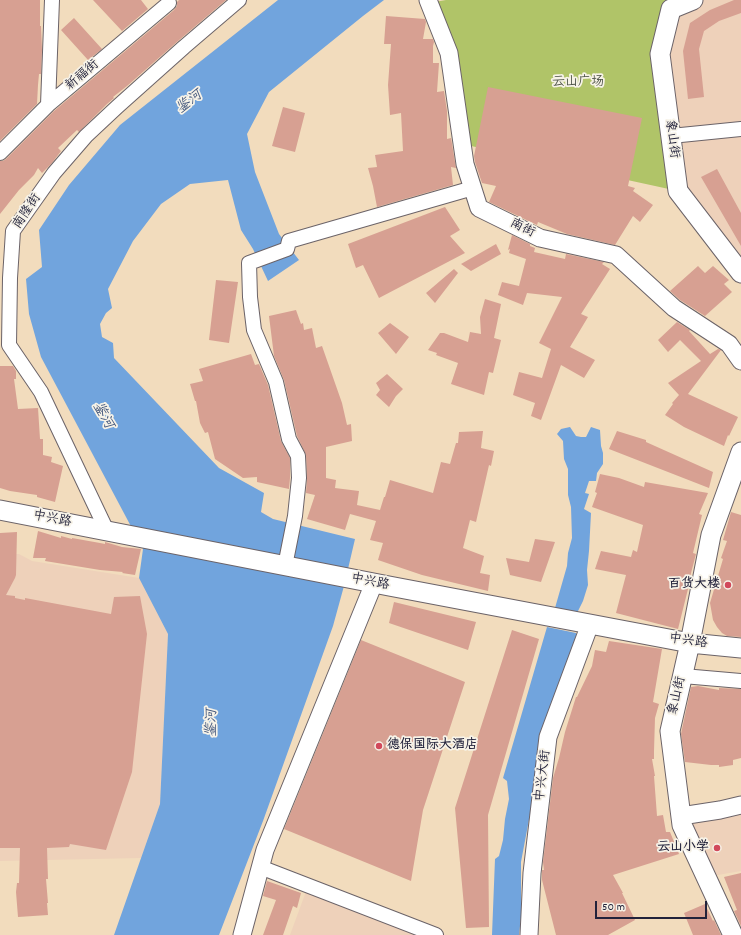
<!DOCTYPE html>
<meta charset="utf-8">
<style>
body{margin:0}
#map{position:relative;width:741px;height:935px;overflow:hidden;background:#f2dcbd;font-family:Dekko,sans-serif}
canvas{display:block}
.scale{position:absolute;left:595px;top:901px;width:112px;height:18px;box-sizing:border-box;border:2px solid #22223b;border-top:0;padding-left:5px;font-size:12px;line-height:14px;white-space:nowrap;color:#22223b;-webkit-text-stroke:3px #f7f3e8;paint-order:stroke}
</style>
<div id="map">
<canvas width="741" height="935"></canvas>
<div class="scale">50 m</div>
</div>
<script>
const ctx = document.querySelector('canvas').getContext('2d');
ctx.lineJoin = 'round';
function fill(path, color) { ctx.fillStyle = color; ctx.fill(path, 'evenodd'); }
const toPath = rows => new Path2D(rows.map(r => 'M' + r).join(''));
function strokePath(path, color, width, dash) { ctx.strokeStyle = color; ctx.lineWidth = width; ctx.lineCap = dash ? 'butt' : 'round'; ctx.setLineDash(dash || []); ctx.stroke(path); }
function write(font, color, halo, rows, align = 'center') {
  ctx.font = font + ' Dekko,"LXGW WenKai TC",sans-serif'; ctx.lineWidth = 3.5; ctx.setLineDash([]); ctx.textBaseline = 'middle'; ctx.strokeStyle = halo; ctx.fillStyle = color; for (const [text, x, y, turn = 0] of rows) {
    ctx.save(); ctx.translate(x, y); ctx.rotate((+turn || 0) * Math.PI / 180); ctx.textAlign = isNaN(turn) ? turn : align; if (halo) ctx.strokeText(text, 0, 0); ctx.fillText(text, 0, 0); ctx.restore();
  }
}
const built = toPath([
 [693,0,741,0,741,273,678,191,660,54,678,6],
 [0,554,19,554,32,561,139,578,168,634,160,804,141,858,0,861],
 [741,811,741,871,706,877,682,825],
 [308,886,436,935,290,935]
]);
const green = toPath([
 [446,0,667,0,671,9,660,54,678,191,462,144,429,3]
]);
const water = toPath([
 [278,0,384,0,363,16,269,92,247,134,255,172,279,234,299,260,268,281,253,249,241,230,228,180,190,184,161,204,133,241,108,289,112,308,106,313,100,324,102,337,113,343,114,358,219,468,264,493,261,512,273,519,355,539,344,586,333,626,263,821,219,935,114,935,160,804,168,634,139,578,143,549,41,357,29,314,26,279,42,267,39,230,69,185,120,125],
 [570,427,576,436,581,437,586,437,591,427,600,430,601,446,603,453,603,464,597,473,596,481,589,481,585,493,589,494,584,509,591,513,589,551,587,570,588,585,583,601,577,613,555,608,567,566,568,553,572,538,571,507,568,495,568,469,564,459,563,441,557,434,561,429],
 [547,627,576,633,578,637,534,793,521,862,521,917,519,935,492,935,495,859,499,856,503,840,505,819,509,799,507,781,503,778]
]);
const building = toPath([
 [0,0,40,0,40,26,41,26,42,50,41,74,39,74,38,85,37,104,0,141],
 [93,0,141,0,148,9,122,31],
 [179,0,226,0,178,41,127,86,113,97,114,98,107,104,79,132,77,130,58,148,61,151,52,163,42,173,38,168,34,175,19,190,0,214,0,161,3,161,6,159,54,111,174,10,177,6,177,2],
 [734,0,741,0,741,13,719,21,704,31,699,49,704,97,688,99,683,51,690,23,710,10],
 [386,16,425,19,426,22,423,39,433,39,434,42,433,46,433,63,439,63,437,92,444,91,447,111,447,139,451,138,456,168,451,167,453,185,377,207,373,186,368,168,377,167,375,155,403,151,401,113,390,115,388,85,391,44,384,44],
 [74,18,102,49,88,60,61,30],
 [488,87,642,118,628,186,635,188,633,191,653,205,640,222,633,216,615,245,567,234,538,222,537,225,489,202,496,186,482,183,475,162,474,156],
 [283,107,305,113,295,152,272,146],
 [717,169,741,213,741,246,701,177],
 [445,207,460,230,450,236,465,253,379,298,363,265,356,268,348,244],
 [512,235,530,244,530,246,535,248,534,252,565,259,566,254,604,262,602,264,610,269,581,314,588,317,570,347,595,360,584,378,561,365,541,420,531,416,535,403,513,395,519,372,542,378,551,349,539,343,562,297,527,293,523,305,498,295,502,282,519,286,526,259,509,253,510,249,508,250],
 [496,244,501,254,471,271,461,264],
 [698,266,705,273,713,266,729,280,724,284,732,292,705,316,680,300,670,291],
 [454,269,458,273,435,303,426,293],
 [216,280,238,282,229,343,209,340],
 [485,299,501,304,494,338,501,340,493,373,489,372,484,395,451,384,458,363,436,355,437,353,428,350,440,333,444,333,468,342,470,332,481,334,480,317],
 [296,310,301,324,303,323,304,330,312,328,316,348,322,346,342,403,347,425,351,424,352,441,326,447,326,478,336,480,335,488,359,491,357,505,380,510,384,497,385,497,390,480,433,493,441,462,450,464,456,443,458,443,459,432,483,431,481,448,494,451,491,466,489,465,476,522,470,520,463,548,484,556,480,573,490,575,488,591,422,575,378,560,383,543,370,540,376,521,350,514,345,530,307,519,315,495,306,493,307,478,306,455,297,436,284,380,274,356,269,316],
 [677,322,690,330,689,331,710,354,718,349,721,350,688,394,738,417,729,436,728,435,724,446,684,427,665,415,673,404,672,403,679,395,668,383,701,361,680,340,668,352,658,340],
 [390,323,409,337,396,354,378,333],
 [251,354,255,365,259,364,268,385,281,441,290,458,290,478,289,489,257,482,257,477,243,478,215,459,208,432,205,433,200,423,196,401,195,401,190,384,203,381,199,369],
 [0,366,13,366,16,371,16,379,14,379,18,409,38,408,40,439,43,439,43,455,52,457,51,462,63,466,55,502,37,497,37,495,10,491,0,488],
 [387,374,403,389,396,396,389,407,376,395,380,390,376,383],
 [617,431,646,440,646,442,713,472,709,488,609,449],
 [600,474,619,478,644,487,645,482,708,493,699,514,702,515,693,553,696,554,690,577,691,577,678,629,616,613,626,575,595,569,601,551,631,557,633,550,637,552,643,525,592,507,597,493,595,492],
 [731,512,741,515,741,637,727,636,722,633,717,627,713,620,710,603,723,559,721,558,727,541,723,540],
 [38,531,61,538,61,536,72,539,72,538,100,543,105,544,105,542,122,547,141,549,135,575,122,573,123,572,100,570,45,561,46,558,33,558],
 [17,532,16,575,15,578,6,595,15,596,15,598,25,600,25,598,111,614,114,597,140,596,147,634,132,772,106,850,70,844,69,847,47,848,48,879,46,879,48,903,47,903,48,915,18,917,16,892,17,883,19,883,20,848,0,848,0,533],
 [535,539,555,542,541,582,510,575,506,558,529,562],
 [394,602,476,622,468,650,389,623],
 [512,630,539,639,488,815,489,927,466,928,455,808],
 [361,640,465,682,423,810,411,881,284,829],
 [609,641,662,649,653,702,659,704,655,718,654,751,654,759,652,759,655,776,654,776,657,816,663,815,666,832,670,832,679,854,613,875,623,893,622,893,635,920,608,935,556,935,542,880,542,870,544,870,543,862,553,778,559,758,565,732,576,697,577,697,592,666,595,650,606,652],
 [698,686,719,690,719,688,741,689,741,758,733,760,733,765,719,767,719,765,711,765,685,762,681,734,682,729,691,687],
 [741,873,741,926,734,911,737,910,724,877],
 [267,881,301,893,297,908,293,906,283,935,263,935,276,900,263,896],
 [705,904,713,921,714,920,721,935,693,935,684,913]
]);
const minor = toPath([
 [48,105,52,0],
 [671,136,741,129],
 [0,153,48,105,169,3],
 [107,531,41,392,9,345,10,278,13,231,54,173,86,136,117,107,184,47,239,0],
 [285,566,295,516,299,478,298,456,289,439,276,382,254,330,250,297,249,263,287,249,289,241,473,188],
 [683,676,741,681],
 [260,867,436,935]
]);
const tertiary = toPath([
 [428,0,449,53,465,164,479,208,540,238,616,255,674,308,729,344,741,361],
 [681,816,720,810,741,805],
 [242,935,265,850,374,583],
 [529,935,532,873,548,737,590,624]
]);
const secondary = toPath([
 [693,0,671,9,660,54,678,191,741,273],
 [0,510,389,586,690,643,741,648],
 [733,935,682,825,670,731,690,643,711,535,741,452]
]);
const markers = [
 [728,585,4,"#d1495b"],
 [379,746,4,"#d1495b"],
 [717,848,4,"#d1495b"]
];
const streetNames = [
 ["新福街",83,76,-40],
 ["象山街",671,139,83],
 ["南隆街",28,212,-56],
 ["南街",522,229,27],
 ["中兴路",52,520,11],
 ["中兴路",370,583,11],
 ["中兴路",688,642,8],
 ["象山街",678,696,-77],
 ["中兴大街",544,776,-83]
];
const parkNames = [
 ["云山广场",578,83]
];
const poiNames = [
 ["百货大楼",720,585],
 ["德保国际大酒店",387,746,"left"],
 ["云山小学",709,848]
];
const waterNames = [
 ["鉴河",190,103,-37],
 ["鉴河",102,416,61],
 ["鉴河",213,723,-89]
];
fill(built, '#eed1ba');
fill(green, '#b0c468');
fill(water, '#71a4dd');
fill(building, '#d7a092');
strokePath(minor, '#6b6368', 16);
strokePath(tertiary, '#6b6368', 19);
strokePath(secondary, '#6b6368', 21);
strokePath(minor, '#fff', 14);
strokePath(tertiary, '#fff', 17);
strokePath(secondary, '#fff', 19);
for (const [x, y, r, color] of markers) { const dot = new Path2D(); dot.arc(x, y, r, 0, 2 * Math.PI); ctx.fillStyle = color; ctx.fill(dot); strokePath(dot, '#f7f3e8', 1.5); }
write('13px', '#22223b', '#f7f3e8', streetNames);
write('13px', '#4d5348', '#f7f3e8', parkNames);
write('bold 13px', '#22223b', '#f7f3e8', poiNames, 'right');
write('italic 14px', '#42567c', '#f7f3e8', waterNames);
</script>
